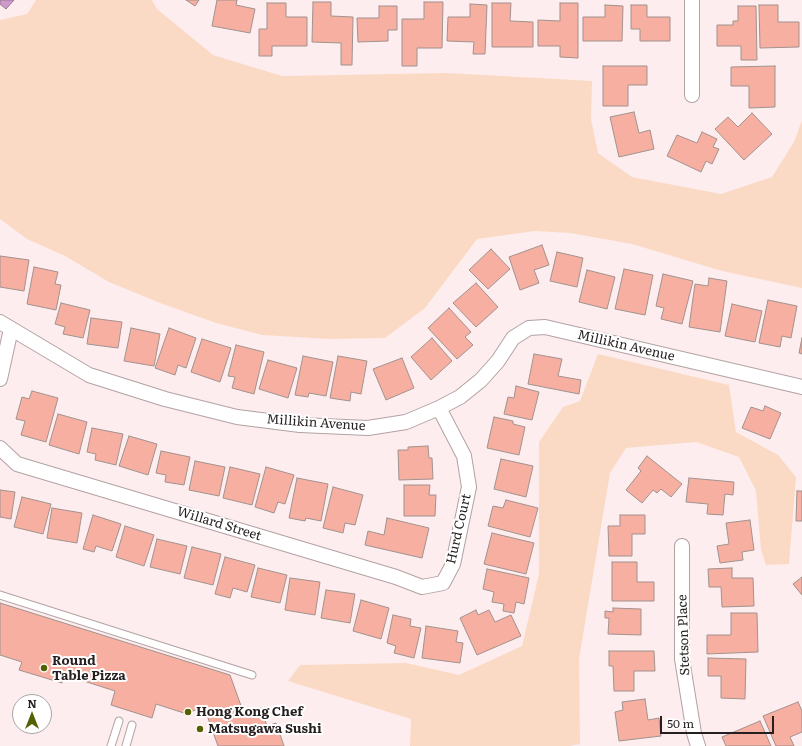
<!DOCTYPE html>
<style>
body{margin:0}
#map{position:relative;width:802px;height:746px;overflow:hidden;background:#feedef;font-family:Literata,serif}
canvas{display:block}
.north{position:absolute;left:12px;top:694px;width:40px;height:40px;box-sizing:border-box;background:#fff;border:1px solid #a8a5a6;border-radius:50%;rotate:0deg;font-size:11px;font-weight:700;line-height:16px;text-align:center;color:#261f20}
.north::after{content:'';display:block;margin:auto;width:14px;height:18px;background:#556100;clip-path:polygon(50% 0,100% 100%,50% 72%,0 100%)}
.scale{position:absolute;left:660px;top:716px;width:114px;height:18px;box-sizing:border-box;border:2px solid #261f20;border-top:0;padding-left:5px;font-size:12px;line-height:14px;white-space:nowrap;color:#261f20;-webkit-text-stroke:3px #fff;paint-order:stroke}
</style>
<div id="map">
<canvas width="802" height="746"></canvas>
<div class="north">N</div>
<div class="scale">50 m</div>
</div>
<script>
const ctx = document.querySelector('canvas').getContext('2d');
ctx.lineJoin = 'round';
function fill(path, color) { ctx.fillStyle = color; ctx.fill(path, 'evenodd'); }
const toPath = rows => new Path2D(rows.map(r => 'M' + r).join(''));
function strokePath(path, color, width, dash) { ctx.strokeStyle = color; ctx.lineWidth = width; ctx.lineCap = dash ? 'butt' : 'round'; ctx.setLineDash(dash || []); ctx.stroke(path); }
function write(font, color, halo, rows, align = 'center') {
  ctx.font = font + ' Literata,serif'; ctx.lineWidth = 4; ctx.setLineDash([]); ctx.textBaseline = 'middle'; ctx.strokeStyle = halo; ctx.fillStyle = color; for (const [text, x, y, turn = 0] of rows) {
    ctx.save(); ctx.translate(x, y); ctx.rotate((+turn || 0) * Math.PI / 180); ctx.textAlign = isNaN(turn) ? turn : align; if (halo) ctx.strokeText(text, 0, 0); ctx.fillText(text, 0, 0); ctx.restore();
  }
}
const green = toPath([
 [36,0,152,0,157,9,213,55,282,76,447,73,592,81,591,119,598,153,632,177,721,194,772,177,794,142,802,120,802,288,722,271,632,244,570,233,535,231,477,239,425,308,385,338,329,339,262,335,216,323,160,303,109,282,65,256,27,239,0,219,0,20,27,14],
 [598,354,729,385,736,432,778,455,796,477,789,564,766,565,761,550,756,491,739,457,696,442,626,448,610,473,579,659,580,744,570,746,410,746,411,719,288,681,300,665,406,663,459,675,522,646,539,574,539,442,563,407,580,401]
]);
const water = toPath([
 [0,0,14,0,6,9,0,4,0,0]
]);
const building = toPath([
 [186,0,199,0,195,6,186,0],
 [217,0,237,0,236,5,255,9,250,33,212,26,217,0],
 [313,2,331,2,331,16,353,17,352,65,341,65,341,43,312,42,313,2],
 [424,2,443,2,442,48,417,48,417,66,402,66,402,19,424,19,424,2],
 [267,3,286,3,286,17,307,17,307,46,272,46,272,56,259,56,259,29,267,29,267,3],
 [492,3,511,3,510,21,533,22,533,47,492,47,492,3],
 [560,3,578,3,578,58,560,57,560,46,538,46,538,20,560,21,560,3],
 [470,4,487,5,485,54,473,54,474,42,447,41,448,17,470,17,470,4],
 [605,5,623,6,622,41,583,41,583,17,605,17,605,5],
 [631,5,647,5,647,17,670,17,670,41,640,41,640,29,631,29,631,5],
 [759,5,778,5,778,22,799,22,799,47,760,48,759,5],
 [379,6,397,6,397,30,388,30,388,41,358,42,357,18,379,18,379,6],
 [738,6,756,6,757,60,741,60,741,46,717,46,717,25,733,25,733,21,738,21,738,6],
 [603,66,647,66,647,85,628,85,628,106,603,106,603,66],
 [775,66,775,107,749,108,749,86,731,86,731,67,775,66],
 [634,112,639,133,650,130,654,149,619,157,610,117,634,112],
 [752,113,772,134,744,160,715,129,728,117,738,127,752,113],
 [702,132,717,139,713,147,719,149,712,164,706,161,701,172,667,156,677,135,697,143,702,132],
 [542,245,549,265,534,270,539,283,520,290,509,257,542,245],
 [491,249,510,269,488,289,469,270,491,249],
 [557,252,583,258,577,287,550,281,557,252],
 [0,256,29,260,24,291,0,287,0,256],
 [34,267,58,272,55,284,61,285,56,310,27,304,34,267],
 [624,269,653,275,645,315,615,309,624,269],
 [587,270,615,277,607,309,579,302,587,270],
 [663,274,693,281,682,324,661,319,664,308,656,306,663,274],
 [709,278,727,281,720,332,689,327,695,284,708,286,709,278],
 [476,283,498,307,476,327,453,303,476,283],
 [768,300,797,306,791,338,782,336,780,347,759,343,768,300],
 [61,303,90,310,83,338,63,334,65,327,55,324,61,303],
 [732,304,762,311,755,342,725,336,732,304],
 [449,308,471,332,465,337,473,345,457,359,428,328,449,308],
 [91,318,122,322,118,348,87,344,91,318],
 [131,328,160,334,154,366,124,361,131,328],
 [169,328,196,338,186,368,178,365,175,375,155,368,169,328],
 [432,338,452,361,431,380,411,357,432,338],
 [802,338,802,354,799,353,802,338],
 [202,339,231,348,220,382,191,372,202,339],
 [236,345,264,352,254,394,232,388,235,377,228,376,236,345],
 [534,354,562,359,558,376,581,380,579,394,528,384,534,354],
 [303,356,333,362,326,396,309,393,308,397,295,395,303,356],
 [338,356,367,361,361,394,351,392,350,401,330,398,338,356],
 [402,358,414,388,386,400,373,369,402,358],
 [268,360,297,368,288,398,259,389,268,360],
 [516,386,539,392,532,420,504,414,508,397,514,398,516,386],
 [32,391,58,398,46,442,21,435,25,421,16,419,22,397,29,399,32,391],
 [765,406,781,413,770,439,742,428,751,407,763,411,765,406],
 [58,414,87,422,79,454,49,445,58,414],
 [494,417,513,421,513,424,525,427,519,455,487,448,494,417],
 [92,428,123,434,116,465,95,460,96,454,87,452,92,428],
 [129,436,157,444,148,475,119,466,129,436],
 [428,446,429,458,432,458,433,479,399,480,398,450,408,450,408,447,428,446],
 [161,451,190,457,184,485,165,482,166,475,156,473,161,451],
 [647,456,682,484,671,497,661,489,657,493,653,490,642,503,626,490,641,471,638,468,647,456],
 [501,459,533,466,526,497,494,489,501,459],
 [195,461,225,467,219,496,189,490,195,461],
 [230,467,260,474,252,505,223,498,230,467],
 [266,467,294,475,285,504,278,502,274,513,255,507,266,467],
 [297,478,328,484,321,521,306,518,305,521,289,518,297,478],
 [689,478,734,482,733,495,725,494,723,515,707,514,708,504,686,502,689,478],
 [404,485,430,485,429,495,436,495,435,516,404,516,404,485],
 [333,487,363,495,355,525,345,523,343,533,323,528,333,487],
 [0,490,15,492,11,519,0,517,0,490],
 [797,491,802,491,802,521,796,521,797,491],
 [22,497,51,504,43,534,14,527,22,497],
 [506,500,538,508,530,537,488,526,493,506,503,508,506,500],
 [52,508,82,513,77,543,47,538,52,508],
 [93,515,121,524,112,551,96,546,94,552,83,549,93,515],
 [620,515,645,515,645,534,632,534,632,556,609,556,608,526,620,526,620,515],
 [387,518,429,528,422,558,365,545,368,531,384,535,387,518],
 [750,520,754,550,742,552,743,560,720,563,717,546,729,544,726,523,750,520],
 [125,526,154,535,144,566,116,557,125,526],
 [492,533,534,543,526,574,484,564,492,533],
 [157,539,187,546,180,574,150,567,157,539],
 [192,547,221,554,213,585,184,578,192,547],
 [225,557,255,565,247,592,233,588,230,598,215,594,225,557],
 [612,562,637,562,637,582,654,582,654,601,612,601,612,562],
 [258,568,287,575,280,603,251,597,258,568],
 [732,568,732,578,753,578,754,606,722,607,721,587,709,587,708,569,732,568],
 [487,569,529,578,524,604,516,602,514,613,503,611,504,604,492,602,494,592,483,589,487,569],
 [802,577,802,595,793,584,802,577],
 [290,578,320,582,315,615,285,610,290,578],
 [326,590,355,594,350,623,321,618,326,590],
 [361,600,389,608,381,639,353,631,361,600],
 [0,603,230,675,244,714,261,708,267,726,276,723,284,746,218,746,204,707,190,712,190,715,156,704,152,718,111,705,115,691,65,675,62,683,19,670,22,662,0,655,0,603],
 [613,608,641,609,641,635,608,634,609,618,605,618,605,611,613,612,613,608],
 [476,610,478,615,489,610,495,622,511,615,521,636,477,655,460,618,476,610],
 [731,613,757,613,758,652,707,654,707,635,731,635,731,613],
 [393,615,411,619,410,626,421,628,414,658,394,653,396,646,387,643,393,615],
 [426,626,458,631,456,642,463,643,460,663,422,658,426,626],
 [609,651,654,651,655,671,634,671,634,691,614,691,613,666,609,666,609,651],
 [708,658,746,659,745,699,721,698,721,676,708,676,708,658],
 [645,699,648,720,659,718,661,736,619,741,615,712,623,710,622,702,645,699],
 [798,702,802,711,802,732,790,737,794,746,776,746,763,716,798,702],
 [760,721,771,746,726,746,722,737,760,721]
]);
const lane = toPath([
 [0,595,252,675],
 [111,746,119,721],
 [126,746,132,725]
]);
const street = toPath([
 [692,95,692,0],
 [0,322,89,375,165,399,237,417,300,425,368,428,406,422,439,408,460,397,481,380,498,361,513,338,529,328,545,327,802,387],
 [0,379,11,329],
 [0,448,17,464,396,577,422,587,443,583,453,564,469,487,464,456,439,408],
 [682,546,682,659,694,733,698,746]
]);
const markers = [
 [44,668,4,"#556100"],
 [188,712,4,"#556100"],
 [200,729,4,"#556100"]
];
const streetNames = [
 ["Millikin Avenue",626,346,13],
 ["Millikin Avenue",316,423,4],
 ["Willard Street",219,524,17],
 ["Hurd Court",459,529,-77],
 ["Stetson Place",684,635,-92]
];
const poiNames = [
 ["Round",52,661],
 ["Table Pizza",52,676],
 ["Hong Kong Chef",196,712],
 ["Matsugawa Sushi",208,729]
];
fill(green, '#fbdac5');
fill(water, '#cd9bca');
strokePath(water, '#9b7697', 1);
fill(building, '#f6afa0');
strokePath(building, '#a1928e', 1);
strokePath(lane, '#b2a2a3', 9);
strokePath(street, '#b2a2a3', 16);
strokePath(lane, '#fff', 7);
strokePath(street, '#fff', 14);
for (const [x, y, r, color] of markers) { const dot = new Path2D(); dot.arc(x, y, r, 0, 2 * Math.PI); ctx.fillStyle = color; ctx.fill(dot); strokePath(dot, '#fff', 1.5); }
write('13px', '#261f20', '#fff', streetNames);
write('bold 13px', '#261f20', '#fff', poiNames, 'left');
</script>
